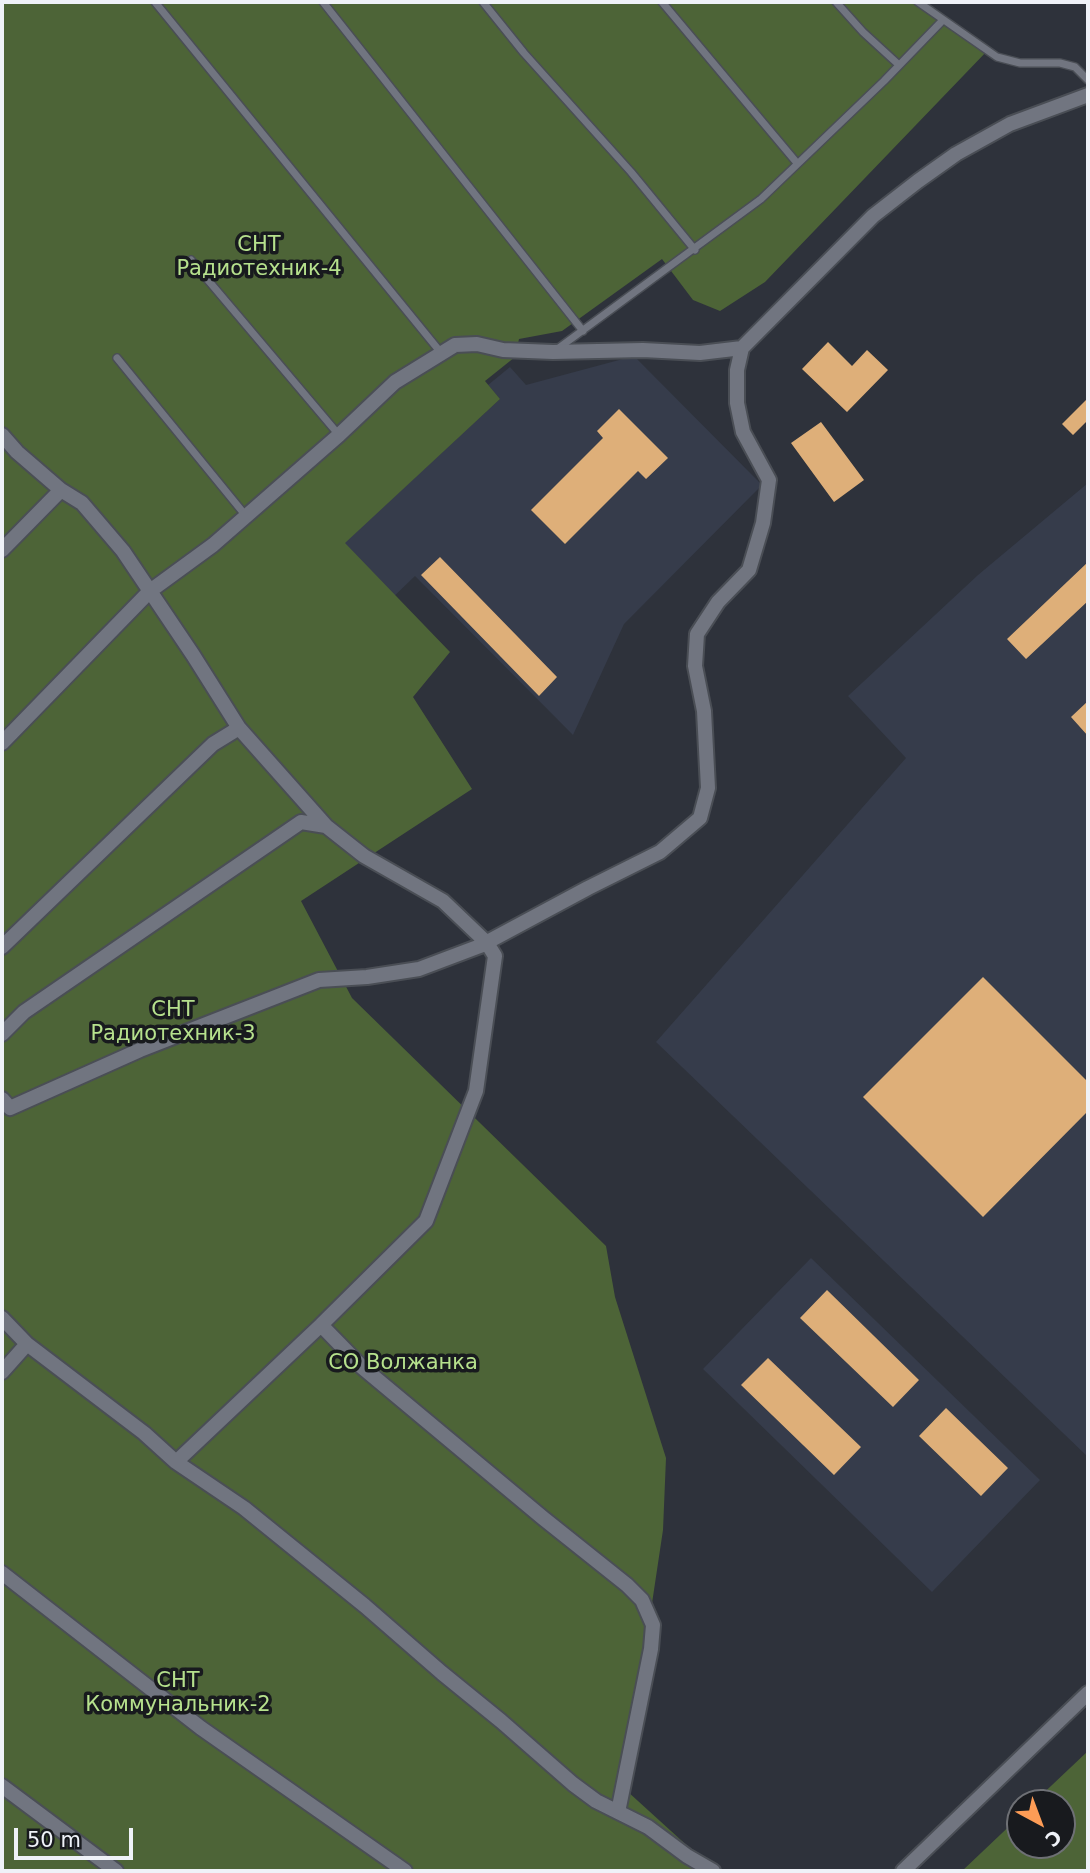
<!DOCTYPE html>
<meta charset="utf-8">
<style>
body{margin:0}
#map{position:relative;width:1090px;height:1873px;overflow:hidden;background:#2e323b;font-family:"DejaVu Sans",sans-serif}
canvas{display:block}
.frame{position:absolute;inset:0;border:4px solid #eff2f8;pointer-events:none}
.north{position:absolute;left:1006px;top:1789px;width:70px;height:70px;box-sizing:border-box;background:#181a1e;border:2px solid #6e7075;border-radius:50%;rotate:139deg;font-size:19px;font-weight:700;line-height:28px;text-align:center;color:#eff2f8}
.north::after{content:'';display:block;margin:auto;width:24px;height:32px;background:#fd9c56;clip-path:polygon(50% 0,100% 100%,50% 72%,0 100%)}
.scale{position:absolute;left:14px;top:1828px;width:119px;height:32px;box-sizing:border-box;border:4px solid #eff2f8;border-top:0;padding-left:9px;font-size:21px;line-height:24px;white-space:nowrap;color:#eff2f8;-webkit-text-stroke:5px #181a1e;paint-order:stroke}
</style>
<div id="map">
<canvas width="1090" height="1873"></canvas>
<div class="frame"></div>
<div class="north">С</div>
<div class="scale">50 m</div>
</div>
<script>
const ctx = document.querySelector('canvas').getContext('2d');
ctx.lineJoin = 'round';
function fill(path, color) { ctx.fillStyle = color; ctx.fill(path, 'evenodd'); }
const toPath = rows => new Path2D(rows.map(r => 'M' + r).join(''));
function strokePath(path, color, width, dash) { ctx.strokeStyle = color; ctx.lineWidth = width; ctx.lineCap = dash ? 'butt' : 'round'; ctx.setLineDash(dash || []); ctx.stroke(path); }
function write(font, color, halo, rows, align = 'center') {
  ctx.font = font + ' "DejaVu Sans",sans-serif'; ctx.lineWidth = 7; ctx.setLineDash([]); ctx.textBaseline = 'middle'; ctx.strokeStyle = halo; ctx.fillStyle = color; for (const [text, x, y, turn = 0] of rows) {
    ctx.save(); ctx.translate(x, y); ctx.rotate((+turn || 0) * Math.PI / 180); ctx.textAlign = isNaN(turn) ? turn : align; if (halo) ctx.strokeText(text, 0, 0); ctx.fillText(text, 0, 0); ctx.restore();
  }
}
const built = toPath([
 [634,356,762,485,624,624,573,735,415,576,358,631,306,578,500,399,488,385,510,367,526,385],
 [1088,483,1088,1457,656,1042,906,758,848,696,978,575],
 [811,1258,1040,1480,932,1592,703,1369]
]);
const green = toPath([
 [2,2,919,2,988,50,765,282,720,311,693,300,662,259,562,331,519,339,515,357,485,381,500,399,345,543,450,652,413,697,472,789,301,901,352,998,606,1246,615,1297,666,1458,663,1530,639,1690,616,1781,715,1871,2,1871],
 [1088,1751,1088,1871,962,1871,1020,1816,1020,1845,1062,1845,1062,1803,1033,1803]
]);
const building = toPath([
 [828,342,852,366,867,350,888,370,847,412,802,369],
 [1088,398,1088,420,1073,435,1062,424],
 [619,409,668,458,646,479,638,471,565,544,531,510,603,438,597,431],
 [821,422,864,480,834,502,791,443],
 [440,557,557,677,539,696,421,575],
 [1088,562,1088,601,1026,659,1007,639],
 [1088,701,1088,736,1071,717],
 [983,977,1088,1082,1088,1111,983,1217,863,1097],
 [827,1290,919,1380,893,1407,800,1318],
 [768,1358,861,1447,834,1475,741,1385],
 [946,1408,1008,1468,981,1496,919,1436]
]);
const lane = toPath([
 [155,2,442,354],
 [323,2,583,331],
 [483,2,524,53,631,172,695,250],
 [662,2,797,163],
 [836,2,863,32,899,65],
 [918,2,997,57,1020,63,1060,63,1075,67,1088,80],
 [191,260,339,435],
 [556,350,761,199,884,81,943,20],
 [117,358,246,516]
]);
const street = toPath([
 [742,348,873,216,918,181,956,154,1010,124,1088,95],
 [2,435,17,452,61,490,82,503,123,551,193,655,239,728,326,826,364,856,443,901,487,943,495,956,476,1091,426,1221,321,1325,176,1462],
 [2,550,61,490],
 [2,743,150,591,213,545,339,435,395,382,455,345,477,344,503,350,553,352,643,350,700,353,742,348],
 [2,947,213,744,239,728],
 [2,1034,24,1012,301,822,326,826],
 [2,1099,10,1108,140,1050,319,980,367,977,419,969,480,946,588,888,660,852,700,818,708,788,704,711,695,666,697,634,718,602,749,570,763,523,769,480,743,432,737,403,737,370,742,348],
 [2,1318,27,1344,144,1433,176,1462,244,1508,365,1606,442,1673,501,1721,573,1784,596,1801,648,1827,687,1856,713,1871],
 [321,1325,362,1367,543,1518,627,1585,642,1600,653,1625,651,1649,618,1812],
 [2,1372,27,1344],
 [2,1573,201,1728,405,1871],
 [2,1786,116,1871],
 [903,1871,1088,1693]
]);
const parkNames = [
 ["СНТ",259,246],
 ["Радиотехник-4",259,270],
 ["СНТ",173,1011],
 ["Радиотехник-3",173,1035],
 ["СО Волжанка",403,1364],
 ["СНТ",178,1682],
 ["Коммунальник-2",178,1706]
];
fill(built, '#363c4b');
fill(green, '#4d6437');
fill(building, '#deaf79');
strokePath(lane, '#4a4e55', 10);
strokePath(street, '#4a4e55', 18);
strokePath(lane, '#717580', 7);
strokePath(street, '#717580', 14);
write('21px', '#b6e18d', '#181a1e', parkNames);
</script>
